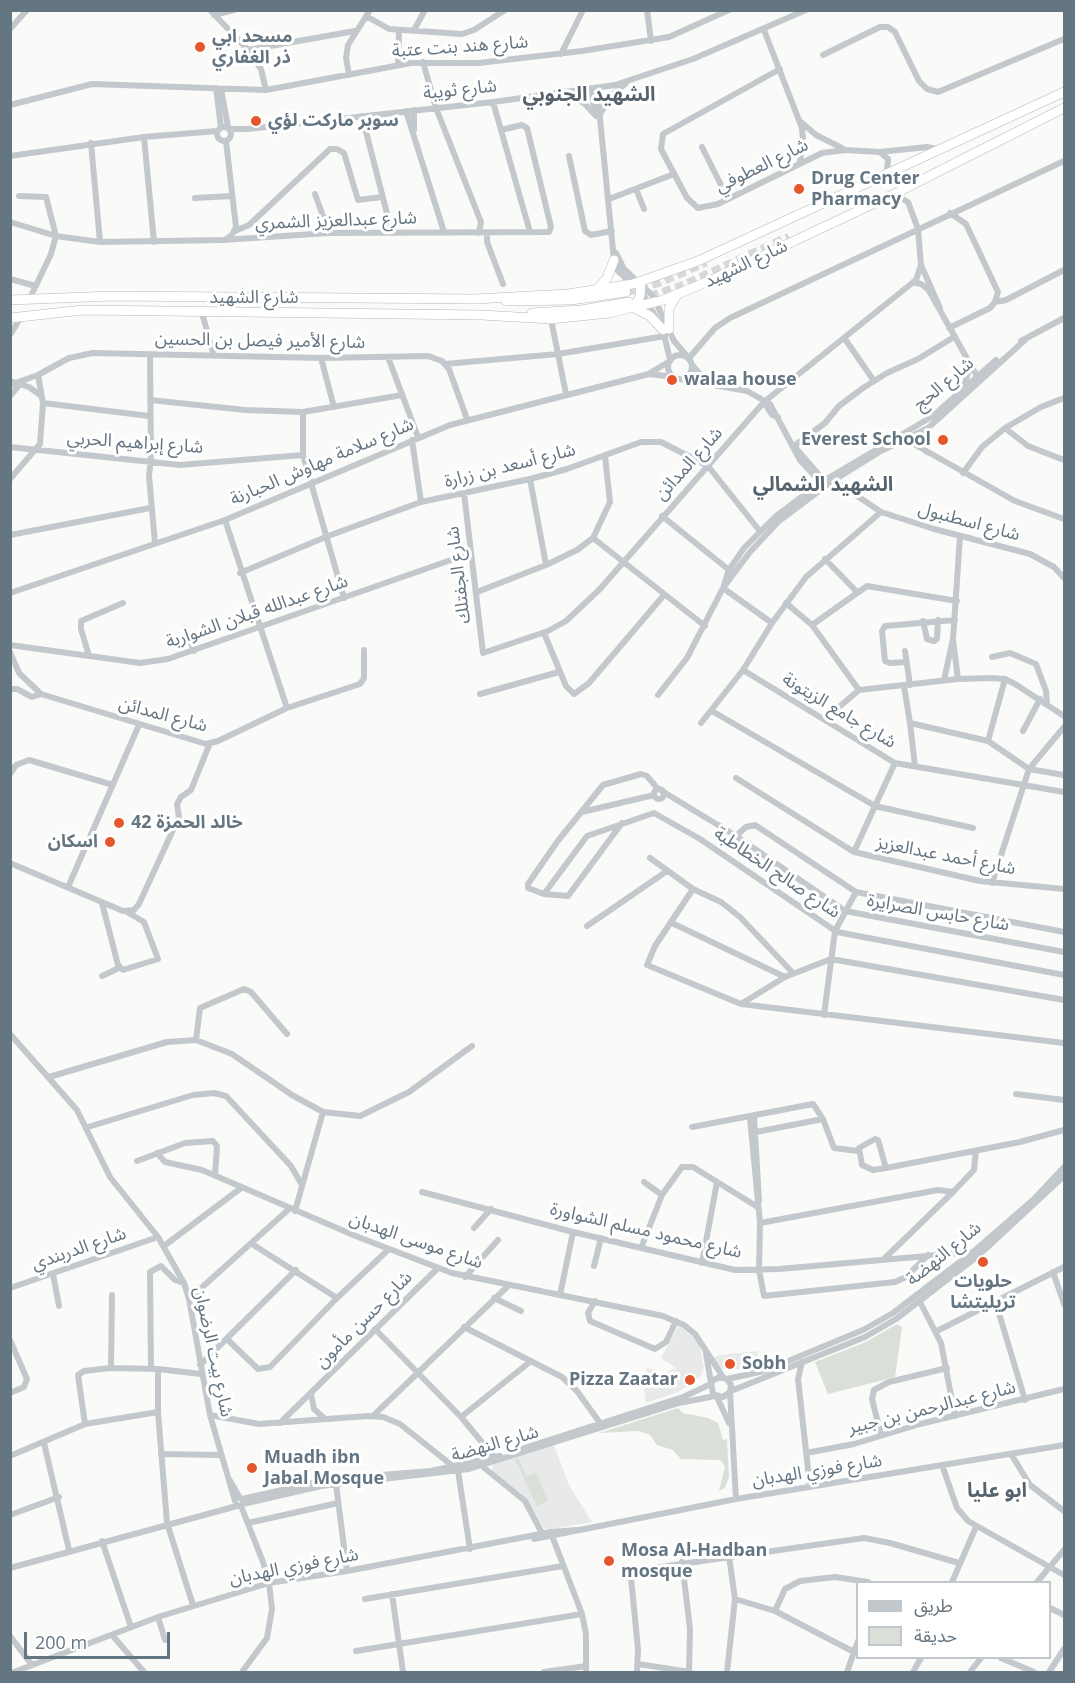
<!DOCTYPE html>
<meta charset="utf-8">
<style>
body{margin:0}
#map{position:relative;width:1075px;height:1683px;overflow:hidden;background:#fafaf8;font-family:"Open Sans","Noto Sans Arabic",sans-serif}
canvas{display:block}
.frame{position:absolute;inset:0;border:12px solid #657683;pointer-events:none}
.legend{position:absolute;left:856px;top:1581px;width:195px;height:78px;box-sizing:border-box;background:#fff;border:2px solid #c1c8cd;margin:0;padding:8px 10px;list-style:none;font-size:18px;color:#657683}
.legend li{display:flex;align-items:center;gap:12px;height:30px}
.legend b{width:30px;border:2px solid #c1c8cd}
.scale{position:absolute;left:24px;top:1632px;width:146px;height:27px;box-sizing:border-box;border:3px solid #657683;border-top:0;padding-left:8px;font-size:18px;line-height:21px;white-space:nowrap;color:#657683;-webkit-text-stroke:4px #fff;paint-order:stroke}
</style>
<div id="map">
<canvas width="1075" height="1683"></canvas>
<div class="frame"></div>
<ul class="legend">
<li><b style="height:8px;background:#c3c8cc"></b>طريق</li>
<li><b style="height:16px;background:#dadfd7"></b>حديقة</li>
</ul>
<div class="scale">200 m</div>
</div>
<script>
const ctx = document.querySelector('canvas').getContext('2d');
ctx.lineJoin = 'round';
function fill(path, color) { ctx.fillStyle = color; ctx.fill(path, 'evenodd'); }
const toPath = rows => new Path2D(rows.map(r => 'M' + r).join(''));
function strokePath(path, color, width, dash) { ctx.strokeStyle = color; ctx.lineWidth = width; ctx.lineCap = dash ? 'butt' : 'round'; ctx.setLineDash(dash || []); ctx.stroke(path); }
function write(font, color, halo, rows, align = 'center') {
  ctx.font = font + ' "Open Sans","Noto Sans Arabic",sans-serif'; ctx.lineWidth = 6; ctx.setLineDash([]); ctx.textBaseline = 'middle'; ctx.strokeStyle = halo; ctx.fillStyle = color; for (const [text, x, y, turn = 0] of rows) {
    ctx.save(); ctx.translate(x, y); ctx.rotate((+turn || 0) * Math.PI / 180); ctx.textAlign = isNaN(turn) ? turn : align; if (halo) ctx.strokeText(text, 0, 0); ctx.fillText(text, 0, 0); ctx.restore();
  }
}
const built = toPath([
 [679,1325,699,1342,704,1368,700,1377,680,1391,646,1403,643,1382,647,1368,664,1373,676,1368,661,1358],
 [757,1351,760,1367,729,1370,720,1368,714,1358,719,1355],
 [554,1445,569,1485,592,1522,545,1530,527,1499,492,1471,493,1464]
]);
const green = toPath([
 [897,1324,902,1327,895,1377,828,1394,815,1362,866,1342],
 [678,1408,683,1413,708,1418,718,1423,723,1440,727,1439,729,1477,725,1488,719,1491,725,1466,720,1460,681,1459,673,1450,657,1445,650,1435,639,1431,599,1433],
 [518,1458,526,1476,536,1473,548,1501,537,1506,515,1459]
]);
const highwayTunnel = toPath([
 [626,292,660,282,706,262],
 [637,301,682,286,789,237]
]);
const minor = toPath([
 [210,10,248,50,261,69,266,90],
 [647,10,651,41],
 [214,15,234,10],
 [366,16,389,29,462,34,474,30,505,10],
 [10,29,27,10],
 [414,30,425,10],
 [764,30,802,128,803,141,800,162],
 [248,50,355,31],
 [561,54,583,10],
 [823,55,880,27,888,27,895,32,919,81,927,89,938,92,1064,39],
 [423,62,436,108,481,222,479,233],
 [398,65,399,30],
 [780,69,663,134,661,149,687,198,698,208,718,204,822,153,845,150,880,152,927,147,937,149],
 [349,75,346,58,348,45,370,10],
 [216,88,221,128],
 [597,88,614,260,618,271,631,283],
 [221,89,228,127],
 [591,89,595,113],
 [563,94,584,103,596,116],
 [493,102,530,232],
 [10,105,92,84,266,90,411,63,479,63,582,51,669,37,729,10],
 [406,111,444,232],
 [600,114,611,96,626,83],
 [362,116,392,233],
 [801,122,816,135,842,148],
 '217 134a7 7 0 1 1 14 0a7 7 0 1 1-14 0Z',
 [230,129,248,129,493,102,615,85,693,59,806,10],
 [414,130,414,110],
 [144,137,154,242],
 [91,143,100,242],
 [702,147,728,199],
 [881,153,888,159,887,172],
 [10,156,144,137,217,131],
 [569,156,585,231,591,235,612,231],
 [636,189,644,209],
 [315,194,329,233],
 [19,196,46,197,56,236,51,254,30,298],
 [195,198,232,196],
 [609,199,674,174],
 [10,222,56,236,100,242,223,240,329,233,549,232,551,227,527,128,522,125,501,130],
 [235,231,249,225,330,149,337,149,344,153,358,200,382,197],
 [487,233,487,242,503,284],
 [225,240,232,235,236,227,226,141],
 [616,253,624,269,653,296,674,341,687,356],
 [921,265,940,308],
 [10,279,36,286],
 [913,282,921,284,928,289,978,378],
 [640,289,663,330,670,360],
 [995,302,1006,300,1064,270],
 [202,313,214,356],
 [551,319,566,394],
 [949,328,990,308,995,302,998,292,966,224,950,213],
 [10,335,21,317],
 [845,339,874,381],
 [1021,341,1064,318],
 '668 367a12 12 0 1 1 24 0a12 12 0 1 1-24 0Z',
 [150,355,151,458,149,476,155,543],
 [388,357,418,437],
 [321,358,334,407],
 [689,358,715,328,730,318,1064,161],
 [445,364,558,354,665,336],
 [693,366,707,383],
 [650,373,670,361],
 [680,379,747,391,770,404,800,460,821,483],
 [10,381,29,387,40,395],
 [10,385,38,375,69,358,93,353,321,358,428,356,442,361,449,369,467,419],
 [963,390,969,370],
 [10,396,20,384],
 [150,400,245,410,303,412,402,395],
 [764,402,772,415,778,417],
 [43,403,149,416],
 [303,412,303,455,344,598],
 [1005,428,1028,446,1064,460],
 [911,437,927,452],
 [905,439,1015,501,1064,519],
 [412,440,421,502],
 [794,446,820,476,841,485,881,512,934,529,1030,554,1054,567,1064,578],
 [794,446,825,423,839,406,863,388,887,373,918,359,954,337],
 [10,447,180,465,303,455],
 [963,473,982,447,1005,428,1041,407,1064,398],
 [10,479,40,444,43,403,38,375],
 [530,479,546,565],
 [464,493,483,653,548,631,566,621,599,590,764,402,916,280,921,265,918,229,908,202,894,194],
 [662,516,729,570],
 [225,520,287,708],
 [10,535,150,508],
 [593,538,705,626],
 [825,559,857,592],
 [240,573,328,536,421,502,530,479,567,469,641,442,661,442,708,466,759,530],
 [724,585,729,570,744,548,775,517,820,483,933,416,996,360],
 [723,588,772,623],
 [477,592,546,565,577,550,593,538,610,502,605,456],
 [10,593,225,520,450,425,649,374,674,377],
 [786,603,812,625,859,690],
 [923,621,927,639,934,641,937,639,938,620],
 [812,625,867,586,957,601],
 [185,628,194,651],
 [544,633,566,686,574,694,589,683,664,595],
 [953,640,958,679],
 [10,645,140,663,168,659,471,553],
 [905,651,910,685],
 [10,652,19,673,41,694,206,744,218,741,287,708,360,684,364,678,364,650],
 [89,656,81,629,81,621,123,603],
 [992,657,1010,653,1036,664,1046,691,1047,704],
 [906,662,890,663,885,661,882,631,885,626,955,620],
 [743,670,895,763,1064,792],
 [944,680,953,639,960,536],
 [904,686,910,723,988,741,1005,679],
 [10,689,17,689,32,697,41,694],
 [480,694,559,672],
 [658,695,687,658,723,588,750,552,779,521,831,482,881,451,928,428,1025,340],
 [712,711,875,806,895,763],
 [825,719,859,690,958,679,991,678,1005,679,1015,684,1064,716],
 [701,723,743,670,772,623,806,577,881,512],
 [910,723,915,766],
 [1023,731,1040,699],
 [988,741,1029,769,1064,775],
 [10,774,16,765,29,760,113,785],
 [736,778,854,852,980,881,1064,889],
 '654 794a5 5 0 1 1 10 0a5 5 0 1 1-10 0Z',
 [662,791,736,836,845,911,1064,952],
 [582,812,654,795],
 [622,823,568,896,544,894,528,888,528,884,557,842,603,785,641,774,647,776,658,789],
 [736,836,746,827,755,825,856,892,1064,932],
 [854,852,875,806,973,828],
 [650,858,693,889,721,902,740,917,793,973],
 [10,863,123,911,134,910,139,904,179,817,177,804,181,797,191,790,210,743],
 [992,883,1029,769,1064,727],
 [68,887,139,725],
 [693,889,655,946,647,965,741,1004,785,977,831,959,1064,1000],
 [544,894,587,836,654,813,700,839,837,932,1064,975],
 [102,903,118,965,123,970,158,959,144,922,127,912],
 [672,923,785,977],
 [587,926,667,871],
 [102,976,119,968],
 [741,1004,1064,1043],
 [824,1015,835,931,856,892],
 [10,1034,77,1110,110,1177,158,1237,184,1283,189,1299,210,1415,235,1501],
 [196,1040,200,1008,244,989,251,992,287,1034],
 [49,1077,167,1042,196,1040,232,1054,292,1095,323,1112,360,1116,409,1092,472,1046],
 [1016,1094,1064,1100],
 [754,1117,759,1201],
 [750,1118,760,1223,759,1270,764,1296,895,1282,906,1277,928,1255],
 [88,1127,193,1095,214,1093,226,1096,291,1166,302,1185],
 [692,1127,813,1104,823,1119,834,1148,858,1151],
 [756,1132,823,1119],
 [157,1153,165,1162,202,1170,358,1237,452,1273,663,1316,684,1325,695,1334,723,1377],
 [137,1161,185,1143,213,1141,217,1146,215,1175],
 [886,1168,878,1140,875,1139,859,1148,862,1165,873,1170,886,1168,1020,1142,1064,1130],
 [644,1182,662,1195],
 [422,1192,573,1232,735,1270,779,1269,973,1252],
 [295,1211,323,1112],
 [760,1223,938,1190,953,1192,974,1170,976,1151],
 [474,1228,491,1209],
 [252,1244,337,1298],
 [164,1246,241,1188],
 [641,1248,662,1195,682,1167,693,1167,756,1206],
 [885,1258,953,1192],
 [702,1263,717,1182],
 [594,1266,601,1238],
 [1053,1272,1064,1304],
 [53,1274,59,1306],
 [465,1277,498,1240],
 [10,1288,158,1237],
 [560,1295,573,1232],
 [494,1298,521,1311],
 [189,1299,289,1209],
 [995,1300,1025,1400],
 [595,1301,588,1313,590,1321,655,1349,666,1342,676,1321],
 [920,1302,941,1343,955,1416],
 [464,1327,562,1377,577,1391,600,1423],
 [375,1329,461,1417,495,1458],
 [937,1331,1064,1267],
 [227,1339,258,1369,270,1367,337,1298,388,1250],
 [10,1340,27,1379,24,1387,10,1393],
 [706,1354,713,1394,723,1397,730,1392,731,1385,727,1379,720,1377,712,1381],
 [802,1362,798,1379,810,1487],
 [200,1365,296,1270],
 [111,1368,112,1295],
 [151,1369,150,1272,161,1266,175,1280,184,1283],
 [158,1369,158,1412,167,1523,193,1605],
 [727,1379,764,1371,863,1330,893,1313,973,1252,1034,1199,1064,1167],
 [731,1391,865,1337,896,1319,979,1255,1064,1176],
 [730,1392,736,1499],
 [311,1394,314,1409,324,1418],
 [717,1397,729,1423],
 [210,1415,259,1424,368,1416,383,1417,400,1424,454,1467],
 [373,1416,508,1286],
 [461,1417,531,1361],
 [280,1423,438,1268],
 [85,1424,78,1375,84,1371,111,1368,158,1369,201,1374],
 [881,1435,872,1399,874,1390,889,1382,947,1368],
 [44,1443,69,1550],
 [521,1449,683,1397,711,1384],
 [806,1453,854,1444,920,1424,1064,1389],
 [161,1454,220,1455],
 [1011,1454,1030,1485,1064,1511],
 [10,1456,85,1424,158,1412],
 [942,1465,957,1508,968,1521,1064,1575],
 [482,1466,525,1501,542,1533],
 [458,1471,470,1549],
 [229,1479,240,1498],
 [336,1484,347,1571],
 [242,1499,331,1479,431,1471,500,1456],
 [243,1504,321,1486,469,1469,679,1403,715,1396],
 [236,1505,241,1506,263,1562,269,1583,272,1609,267,1638,242,1672],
 [10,1515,59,1497],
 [248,1523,338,1503],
 [551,1533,582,1614,586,1634,586,1672],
 [534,1539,736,1499,1064,1445],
 [102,1541,131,1627],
 [682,1562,690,1629,689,1672],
 [10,1568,237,1506],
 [952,1582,976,1527],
 [1037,1582,1064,1550],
 [392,1594,403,1672],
 [365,1599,563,1566],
 [735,1599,775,1611,854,1652],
 [1050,1608,1064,1615],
 [775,1611,785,1589,800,1581,835,1577,868,1582],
 [158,1617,165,1640],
 [112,1635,144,1672],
 [10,1636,32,1665],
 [356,1651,582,1614],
 [1001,1658,1034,1672],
 [638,1664,690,1672],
 [14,1672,158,1617,269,1583,347,1571,551,1532,576,1530],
 [544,1672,586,1666],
 [637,1672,638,1649,631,1578,639,1570,864,1538,890,1543,959,1563],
 [727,1672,735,1599,729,1556],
 [847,1672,858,1641],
 [913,1672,921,1658],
 [970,1672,981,1658],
 [1049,1672,1064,1649]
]);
const highway = toPath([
 [596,291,607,278,614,260],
 [10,300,112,296,475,299,568,294,633,284,698,261,1064,92],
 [506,301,571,300,626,292],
 [634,308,650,316,663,330],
 [634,308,640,296,641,282],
 [532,313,581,310,629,302],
 [10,318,83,310,482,315,551,319,609,313,663,300,709,281,894,194,1064,108],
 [669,329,669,308,677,295]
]);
const markers = [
 [200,47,6,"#e4572e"],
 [256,121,6,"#e4572e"],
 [799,189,6,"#e4572e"],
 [672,380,6,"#e4572e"],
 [943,440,6,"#e4572e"],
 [119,823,6,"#e4572e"],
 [110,842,6,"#e4572e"],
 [983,1262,6,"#e4572e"],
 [730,1364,6,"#e4572e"],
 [690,1380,6,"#e4572e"],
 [252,1468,6,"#e4572e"],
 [609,1561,6,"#e4572e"]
];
const poiNames = [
 ["مسحد ابي",212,37],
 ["ذر الغفاري",212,58],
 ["سوبر ماركت لؤي",268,121],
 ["Drug Center",811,179],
 ["Pharmacy",811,200],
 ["walaa house",684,380],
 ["Everest School",931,440,"right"],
 ["خالد الحمزة 42",131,823],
 ["اسكان",98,842,"right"],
 ["حلويات",983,1282,"center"],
 ["تريليتشا",983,1303,"center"],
 ["Sobh",742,1364],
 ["Pizza Zaatar",678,1380,"right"],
 ["Muadh ibn",264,1458],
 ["Jabal Mosque",264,1479],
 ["Mosa Al-Hadban",621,1551],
 ["mosque",621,1572]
];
const streetNames = [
 ["شارع هند بنت عتبة",460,47,-4],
 ["شارع ثويبة",460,90,-6],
 ["شارع العطوفي",762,166,-26],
 ["شارع عبدالعزيز الشمري",336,221,-2],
 ["شارع الشهيد",746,264,-25],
 ["شارع الشهيد",254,298],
 ["شارع الأمير فيصل بن الحسين",260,341,1],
 ["شارع الحج",944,384,-40],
 ["شارع إبراهيم الحربي",135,443,4],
 ["شارع سلامة مهاوش الحبارنة",322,462,-23],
 ["شارع المدائن",689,464,-48],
 ["شارع أسعد بن زرارة",510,466,-14],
 ["شارع اسطنبول",969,522,15],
 ["شارع الجفتلك",459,575,-97],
 ["شارع عبدالله قبلان الشواربة",257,612,-19],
 ["شارع جامع الزيتونة",839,711,31],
 ["شارع المدائن",163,715,15],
 ["شارع أحمد عبدالعزيز",946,856,11],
 ["شارع صالح الخطاطبة",777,873,34],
 ["شارع حابس الصرايرة",938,913,10],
 ["شارع محمود مسلم الشواورة",646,1231,13],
 ["شارع موسى الهدبان",416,1241,19],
 ["شارع الدربندي",79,1249,-19],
 ["شارع النهضة",944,1254,-39],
 ["شارع حسن مأمون",364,1320,-45],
 ["شارع بيت الرضوان",213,1352,78],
 ["شارع عبدالرحمن بن جبير",932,1408,-14],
 ["شارع النهضة",495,1444,-16],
 ["شارع فوزي الهدبان",817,1471,-9],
 ["شارع فوزي الهدبان",294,1567,-11]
];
const neighbourhoodNames = [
 ["الشهيد الجنوبي",589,95],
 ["الشهيد الشمالي",823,485],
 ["ابو عليا",997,1491]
];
fill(built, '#e8e9e9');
fill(green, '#dadfd7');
strokePath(highwayTunnel, '#d5d9db', 9, [9, 4.5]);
strokePath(highway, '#b4b9bd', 10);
strokePath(minor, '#c3c8cc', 6);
strokePath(highway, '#fff', 9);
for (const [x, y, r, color] of markers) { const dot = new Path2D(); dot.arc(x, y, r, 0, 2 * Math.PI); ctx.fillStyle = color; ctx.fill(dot); strokePath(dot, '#fff', 2); }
write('bold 18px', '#657683', '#fff', poiNames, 'left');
write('18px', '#657683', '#fff', streetNames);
write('bold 20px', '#57646e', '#fff', neighbourhoodNames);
</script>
